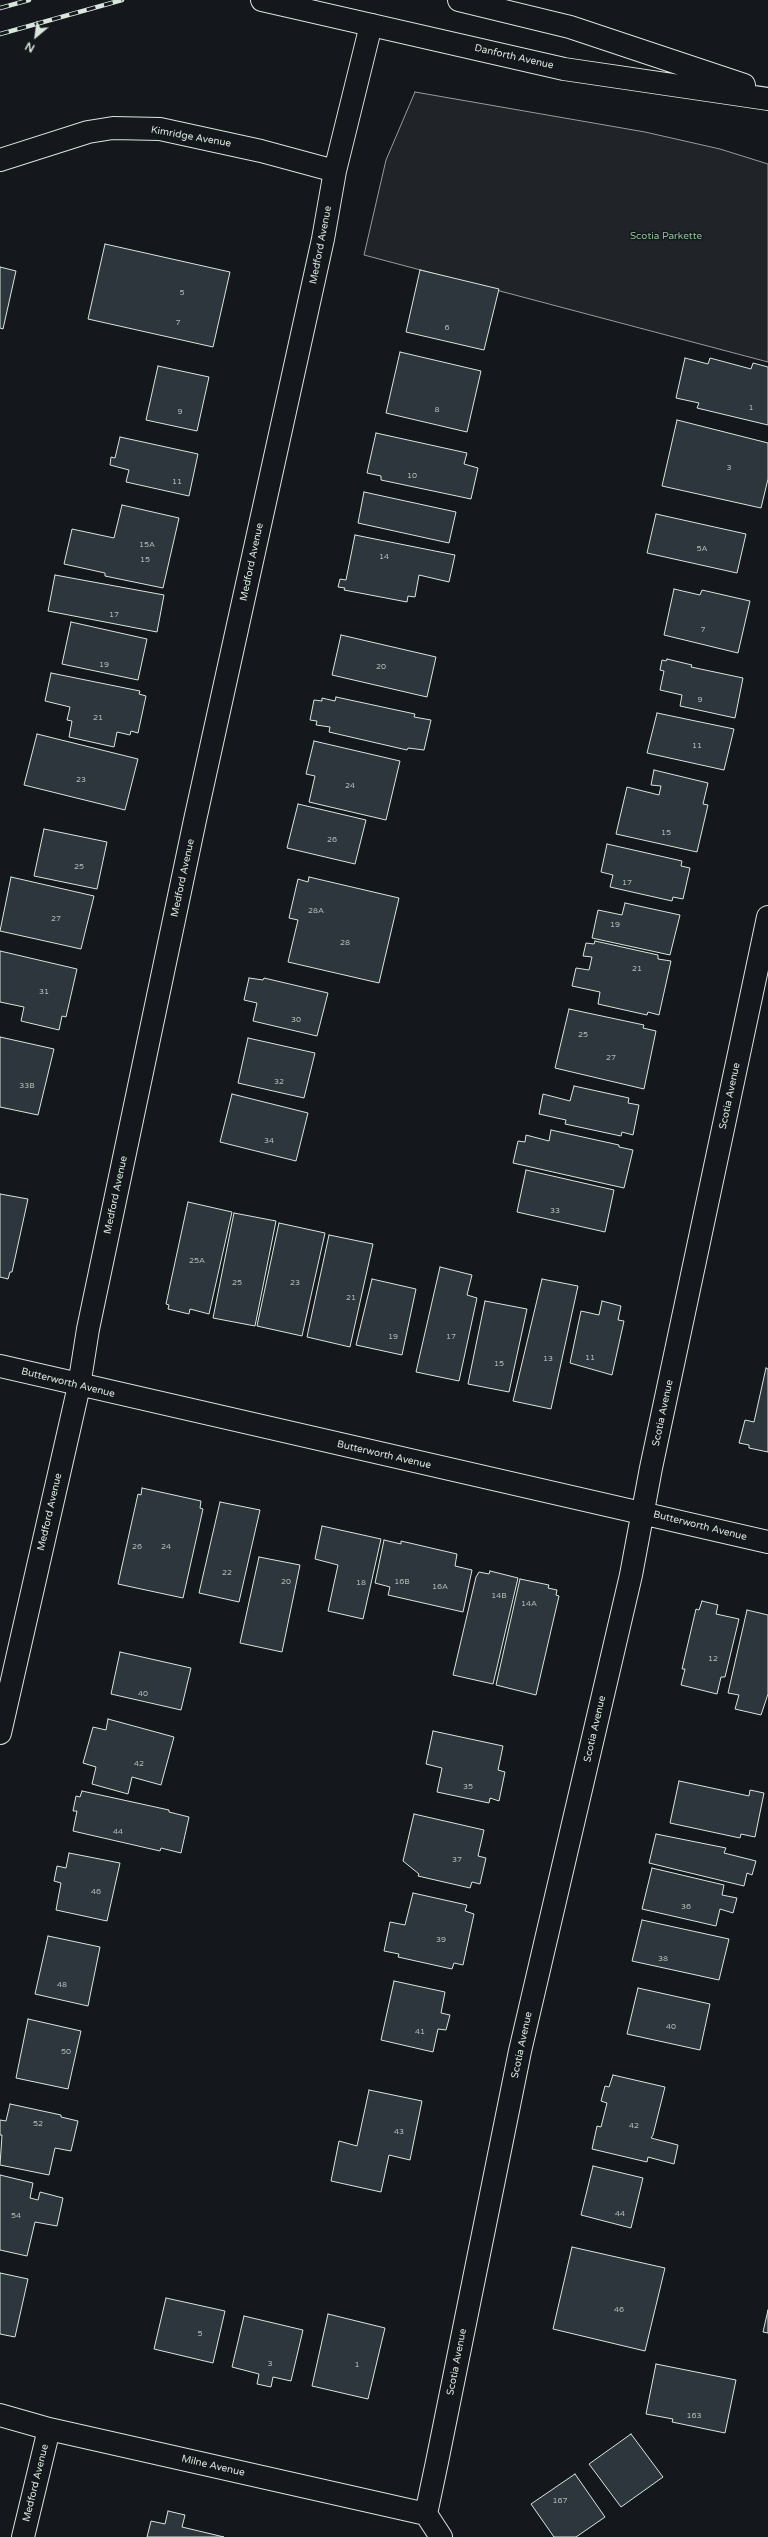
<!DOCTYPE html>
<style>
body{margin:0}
#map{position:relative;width:768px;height:2537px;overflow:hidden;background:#14181c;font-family:"Varela Round",sans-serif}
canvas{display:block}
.north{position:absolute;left:16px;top:16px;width:40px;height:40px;-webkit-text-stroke:3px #14181c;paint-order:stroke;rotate:209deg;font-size:11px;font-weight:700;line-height:16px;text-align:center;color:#d8e6dc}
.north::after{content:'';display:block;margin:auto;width:14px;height:18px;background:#d8e6dc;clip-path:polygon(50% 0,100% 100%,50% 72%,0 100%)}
</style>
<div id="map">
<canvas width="768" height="2537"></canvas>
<div class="north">N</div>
</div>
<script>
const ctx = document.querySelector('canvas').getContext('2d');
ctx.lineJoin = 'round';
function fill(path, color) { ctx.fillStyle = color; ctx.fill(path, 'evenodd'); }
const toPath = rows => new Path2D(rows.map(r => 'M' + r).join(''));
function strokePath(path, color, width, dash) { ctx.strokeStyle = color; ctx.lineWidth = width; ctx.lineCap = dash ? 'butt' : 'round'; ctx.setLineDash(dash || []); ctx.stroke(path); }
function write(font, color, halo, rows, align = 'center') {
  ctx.font = font + ' "Varela Round",sans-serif'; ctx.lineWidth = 3; ctx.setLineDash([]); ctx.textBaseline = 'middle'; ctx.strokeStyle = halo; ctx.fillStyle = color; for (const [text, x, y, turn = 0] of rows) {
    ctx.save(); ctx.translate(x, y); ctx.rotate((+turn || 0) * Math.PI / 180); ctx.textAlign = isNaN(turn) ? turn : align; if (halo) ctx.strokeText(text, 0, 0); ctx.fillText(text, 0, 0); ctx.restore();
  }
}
const green = toPath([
 [415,92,645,132,720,149,768,164,768,362,364,255,386,160,415,92]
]);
const building = toPath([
 [105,244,230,272,213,347,88,319,105,244],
 [0,267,16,271,3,329,0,328,0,267],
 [420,270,499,289,484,350,406,332,420,270],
 [400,352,481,371,467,432,386,413,400,352],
 [685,358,708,364,710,358,751,369,753,363,768,367,768,425,697,408,699,403,676,398,685,358],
 [158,366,209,377,197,431,146,420,158,366],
 [677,420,768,443,768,479,761,508,662,486,677,420],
 [376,433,467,453,464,464,478,468,471,499,381,480,381,476,367,473,376,433],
 [120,437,198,454,189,496,126,482,129,470,110,465,111,457,115,458,120,437],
 [364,492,456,512,449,543,358,523,364,492],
 [122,505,179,518,163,588,105,576,105,573,64,564,72,529,114,538,122,505],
 [656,514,746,534,737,573,647,553,656,514],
 [355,535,455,555,449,582,419,575,415,597,408,596,407,602,344,590,345,588,338,587,340,579,346,580,355,535],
 [55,575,164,595,157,632,48,611,55,575],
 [674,589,700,595,702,590,750,601,738,653,664,635,674,589],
 [71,622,147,639,138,680,62,664,71,622],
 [341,635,436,657,427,697,332,675,341,635],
 [667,659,692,665,691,667,743,678,735,718,680,706,682,695,660,690,664,671,660,670,662,660,666,661,667,659],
 [51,673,140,691,139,694,146,696,138,733,131,731,130,735,117,732,114,747,69,737,72,721,67,720,70,707,45,701,51,673],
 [336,697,415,714,414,717,431,720,424,750,408,748,407,750,329,732,330,727,316,725,317,721,310,720,314,700,322,701,322,698,335,701,336,697],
 [657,713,734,729,724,770,647,753,657,713],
 [37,734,138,759,125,810,24,785,37,734],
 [314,741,400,761,386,820,309,802,315,776,306,774,314,741],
 [654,770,708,783,703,804,708,805,697,852,616,834,627,787,659,795,661,786,651,785,654,770],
 [298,804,366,820,355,864,287,848,298,804],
 [44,829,107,842,97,889,34,876,44,829],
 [607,844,682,861,681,866,690,868,683,899,673,897,672,901,610,887,613,875,601,872,607,844],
 [11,877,94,896,81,949,0,931,11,877],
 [309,877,399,898,379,983,288,962,298,920,289,918,298,879,308,882,309,877],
 [625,903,680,915,670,955,592,938,598,910,622,915,625,903],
 [595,941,658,955,658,959,671,961,659,1015,648,1012,647,1015,598,1004,600,992,572,986,576,968,589,970,592,957,583,956,586,943,594,944,595,941],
 [0,951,77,969,66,1017,62,1016,59,1030,21,1021,24,1007,0,1002,0,951],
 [249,978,263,980,264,978,328,993,317,1036,253,1021,257,1003,244,1000,249,978],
 [569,1009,644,1025,643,1028,656,1031,644,1089,555,1068,569,1009],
 [0,1037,54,1049,38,1115,0,1107,0,1037],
 [248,1038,315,1053,304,1098,238,1083,248,1038],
 [574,1086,629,1098,628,1103,639,1105,633,1135,622,1132,621,1136,565,1124,566,1120,539,1114,543,1094,570,1101,574,1086],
 [232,1094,308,1113,296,1161,220,1142,232,1094],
 [551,1130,619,1145,619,1147,633,1150,624,1188,513,1163,518,1141,525,1142,526,1135,549,1141,551,1130],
 [526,1170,614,1190,605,1232,517,1212,526,1170],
 [0,1194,28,1199,12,1272,10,1272,8,1279,0,1277,0,1194],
 [188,1202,232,1212,209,1314,190,1309,189,1314,168,1309,169,1305,166,1304,188,1202],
 [234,1213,276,1221,255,1326,213,1318,234,1213],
 [279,1223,325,1233,302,1336,257,1326,279,1223],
 [329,1235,373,1244,350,1347,307,1337,329,1235],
 [440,1267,472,1275,467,1295,477,1298,459,1381,416,1372,440,1267],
 [372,1279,416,1289,402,1355,356,1345,372,1279],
 [542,1279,578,1286,551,1409,513,1401,542,1279],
 [485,1301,527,1309,509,1392,468,1384,485,1301],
 [602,1301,621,1306,618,1320,624,1321,612,1375,570,1363,581,1311,599,1315,602,1301],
 [766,1368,768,1369,768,1452,749,1448,749,1445,739,1443,745,1420,754,1422,766,1368],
 [142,1488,201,1501,200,1508,203,1509,183,1598,118,1584,138,1494,141,1495,142,1488],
 [220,1502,260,1510,239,1602,199,1593,220,1502],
 [322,1526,381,1539,363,1619,328,1611,338,1565,315,1559,322,1526],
 [384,1540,401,1544,401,1541,457,1554,455,1566,472,1570,463,1612,388,1595,390,1587,375,1583,384,1540],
 [259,1557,300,1565,282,1652,240,1643,259,1557],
 [490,1571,518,1578,493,1684,453,1675,476,1577,479,1572,489,1574,490,1571],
 [520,1579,549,1585,548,1588,557,1590,556,1595,559,1596,536,1695,496,1685,520,1579],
 [702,1601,718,1605,716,1614,739,1619,725,1677,721,1677,717,1694,681,1685,685,1669,682,1669,696,1609,699,1610,702,1601],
 [747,1610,768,1615,768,1694,761,1715,735,1709,739,1695,728,1693,747,1610],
 [120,1652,191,1668,181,1710,111,1694,120,1652],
 [108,1719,174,1737,161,1785,132,1777,128,1794,92,1784,96,1767,83,1763,93,1727,106,1730,108,1719],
 [433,1731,503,1746,498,1770,505,1772,499,1801,490,1798,489,1803,437,1792,442,1768,426,1764,433,1731],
 [679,1781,749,1796,750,1790,764,1793,755,1837,741,1834,740,1838,670,1823,679,1781],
 [82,1791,169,1810,169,1812,189,1817,181,1853,161,1848,160,1851,73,1831,77,1811,73,1811,76,1796,80,1797,82,1791],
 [414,1814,484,1830,478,1856,486,1858,480,1884,472,1882,470,1888,418,1876,419,1874,403,1861,414,1814],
 [656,1834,726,1848,724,1853,756,1861,752,1875,747,1873,744,1886,649,1863,656,1834],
 [69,1853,120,1863,107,1921,56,1910,61,1883,54,1881,57,1866,66,1868,69,1853],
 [652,1868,724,1885,722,1895,737,1898,733,1913,720,1909,716,1926,642,1909,652,1868],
 [413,1893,467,1905,465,1911,474,1914,463,1965,454,1963,452,1969,398,1957,399,1954,384,1951,390,1922,405,1925,413,1893],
 [642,1920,729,1939,719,1980,632,1961,642,1920],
 [48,1936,100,1947,88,2006,35,1994,48,1936],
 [394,1981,445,1992,441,2013,450,2015,446,2030,438,2029,433,2052,381,2040,394,1981],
 [638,1988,710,2004,700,2050,627,2034,638,1988],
 [28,2019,81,2031,68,2089,16,2078,28,2019],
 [613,2075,665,2087,653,2135,651,2138,678,2145,674,2164,648,2157,647,2162,592,2149,597,2126,601,2127,607,2103,601,2101,605,2086,609,2087,613,2075],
 [369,2090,422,2101,410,2160,389,2155,381,2192,331,2181,339,2141,357,2146,369,2090],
 [10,2104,61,2115,61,2117,78,2121,71,2151,55,2148,49,2175,0,2165,2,2135,0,2135,0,2120,6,2121,10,2104],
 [593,2166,643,2178,631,2228,581,2215,593,2166],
 [0,2175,33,2183,30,2198,38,2200,40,2192,63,2198,57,2226,35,2222,27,2256,0,2250,0,2175],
 [572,2247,665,2268,645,2351,553,2329,572,2247],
 [0,2273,28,2279,15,2337,0,2334,0,2273],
 [166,2298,225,2311,213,2363,154,2349,166,2298],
 [768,2310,768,2333,763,2332,768,2310],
 [328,2314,385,2328,368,2399,312,2386,328,2314],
 [244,2316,303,2330,291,2381,273,2377,271,2387,257,2384,259,2374,232,2367,244,2316],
 [656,2364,736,2380,725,2433,672,2422,673,2419,646,2414,656,2364],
 [631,2434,663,2477,621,2507,589,2464,631,2434],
 [575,2474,605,2517,576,2537,554,2537,531,2504,575,2474],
 [168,2511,185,2515,182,2527,224,2537,147,2537,151,2521,165,2524,168,2511]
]);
const minor = toPath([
 [0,160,88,132,113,128,160,129,261,151,335,171],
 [0,1366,768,1542],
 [0,1733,79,1386,88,1329,195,820,323,239,335,171,371,25],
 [0,2415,49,2429,426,2514],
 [23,2537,49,2429],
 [441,2537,426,2514,437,2462,520,2051,631,1575,651,1468,768,917]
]);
const major = toPath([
 [262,0,564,69,768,99],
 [459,0,570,27,744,85]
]);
const rail = toPath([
 [0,8,29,0],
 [0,34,122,0]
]);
const numberNames = [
 ["5",182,293],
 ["7",178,323],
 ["6",447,328],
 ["1",751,408],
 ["8",437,410],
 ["9",180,412],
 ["3",729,468],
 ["10",412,476],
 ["11",177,482],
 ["15A",147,545],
 ["5A",702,549],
 ["14",384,557],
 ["15",145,560],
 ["17",114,615],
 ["7",703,630],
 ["19",104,665],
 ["20",381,667],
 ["9",700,700],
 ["21",98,718],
 ["11",697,746],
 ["23",81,780],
 ["24",350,786],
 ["15",666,833],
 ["26",332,840],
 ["25",79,867],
 ["17",627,883],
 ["28A",316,911],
 ["27",56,919],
 ["19",615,925],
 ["28",345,943],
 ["21",637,969],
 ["31",44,992],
 ["30",296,1020],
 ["25",583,1035],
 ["27",611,1058],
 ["32",279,1082],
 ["33B",27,1086],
 ["34",269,1141],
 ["33",555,1211],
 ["25A",197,1261],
 ["25",237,1283],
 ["23",295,1283],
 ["21",351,1298],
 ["19",393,1337],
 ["17",451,1337],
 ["11",590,1358],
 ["13",548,1359],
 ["15",499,1364],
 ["26",137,1547],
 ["24",166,1547],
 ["22",227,1573],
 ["20",286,1582],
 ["16B",402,1582],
 ["18",361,1583],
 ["16A",440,1587],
 ["14B",499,1596],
 ["14A",529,1604],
 ["12",713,1659],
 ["40",143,1694],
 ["42",139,1764],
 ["35",468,1787],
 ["44",118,1832],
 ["37",457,1860],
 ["46",96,1892],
 ["36",686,1907],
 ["39",441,1940],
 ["38",663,1959],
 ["48",62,1985],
 ["40",671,2027],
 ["41",420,2032],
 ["50",66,2052],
 ["52",38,2124],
 ["42",634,2126],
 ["43",399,2132],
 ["44",620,2214],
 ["54",16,2216],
 ["46",619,2310],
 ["5",200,2334],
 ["3",270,2364],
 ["1",357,2365],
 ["163",694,2416],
 ["167",560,2501]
];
const streetNames = [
 ["Danforth Avenue",514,57,13],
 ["Kimridge Avenue",191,137,10],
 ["Medford Avenue",321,245,-79],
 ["Medford Avenue",252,562,-78],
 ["Medford Avenue",183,878,-78],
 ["Scotia Avenue",730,1096,-78],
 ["Medford Avenue",116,1195,-78],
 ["Butterworth Avenue",68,1383,14],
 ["Scotia Avenue",663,1413,-78],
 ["Butterworth Avenue",384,1455,13],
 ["Medford Avenue",50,1512,-77],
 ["Butterworth Avenue",700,1526,14],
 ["Scotia Avenue",595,1729,-77],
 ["Scotia Avenue",522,2045,-78],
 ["Scotia Avenue",457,2362,-79],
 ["Milne Avenue",213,2466,13],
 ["Medford Avenue",36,2483,-76]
];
const parkNames = [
 ["Scotia Parkette",666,236]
];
fill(green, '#202428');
strokePath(green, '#939e99', 1);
fill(building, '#2c363c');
strokePath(building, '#d8e6dc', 1);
strokePath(minor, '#d8e6dc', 24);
strokePath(major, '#d8e6dc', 24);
strokePath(minor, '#14181c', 22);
strokePath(major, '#14181c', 22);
strokePath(rail, '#d8e6dc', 4.5);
strokePath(rail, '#14181c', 3, [9]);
write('8px', '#adbab4', null, numberNames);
write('10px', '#d8e6dc', '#14181c', streetNames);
write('10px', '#8ac095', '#14181c', parkNames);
</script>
